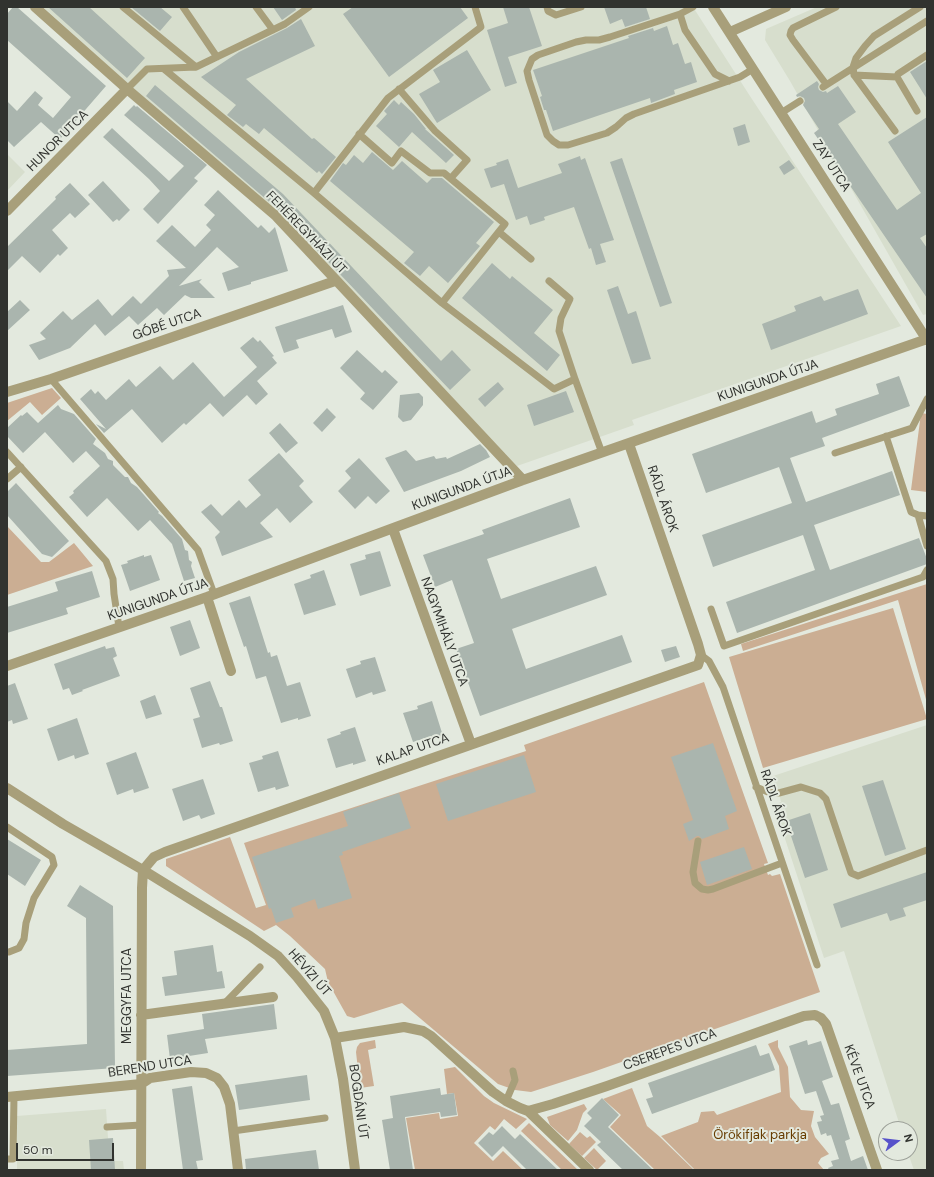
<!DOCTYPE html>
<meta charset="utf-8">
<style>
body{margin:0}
#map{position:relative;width:934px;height:1177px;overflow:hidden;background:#e3e9de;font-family:"DM Sans",sans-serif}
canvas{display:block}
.frame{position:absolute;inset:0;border:8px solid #31332f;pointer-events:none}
.north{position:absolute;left:878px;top:1121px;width:40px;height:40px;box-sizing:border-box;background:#e3e9de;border:1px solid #9ca098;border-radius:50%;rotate:75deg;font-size:11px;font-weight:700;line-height:16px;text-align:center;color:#31332f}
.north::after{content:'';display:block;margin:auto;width:14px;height:18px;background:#5752ca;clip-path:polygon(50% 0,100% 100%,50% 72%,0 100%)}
.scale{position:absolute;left:16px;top:1143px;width:98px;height:18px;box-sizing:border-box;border:2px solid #31332f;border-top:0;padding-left:5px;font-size:12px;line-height:14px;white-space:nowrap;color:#31332f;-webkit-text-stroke:3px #e3e9de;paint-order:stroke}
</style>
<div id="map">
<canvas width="934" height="1177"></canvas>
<div class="frame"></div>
<div class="north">N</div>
<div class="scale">50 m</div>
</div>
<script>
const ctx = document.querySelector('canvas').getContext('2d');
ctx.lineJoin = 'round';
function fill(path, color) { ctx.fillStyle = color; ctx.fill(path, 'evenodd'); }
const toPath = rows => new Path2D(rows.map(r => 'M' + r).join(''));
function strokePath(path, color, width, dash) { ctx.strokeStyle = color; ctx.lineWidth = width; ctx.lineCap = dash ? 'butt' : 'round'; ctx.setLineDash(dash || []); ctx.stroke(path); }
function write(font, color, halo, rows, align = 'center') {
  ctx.font = font + ' "DM Sans",sans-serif'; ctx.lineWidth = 4; ctx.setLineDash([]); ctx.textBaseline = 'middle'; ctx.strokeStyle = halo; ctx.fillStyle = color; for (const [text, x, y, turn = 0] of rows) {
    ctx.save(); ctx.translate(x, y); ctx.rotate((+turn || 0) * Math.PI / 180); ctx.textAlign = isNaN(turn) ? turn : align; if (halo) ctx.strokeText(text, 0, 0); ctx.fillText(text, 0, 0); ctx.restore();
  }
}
const built = toPath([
 [43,7,693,7,748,93,901,326,632,420,634,425,517,466,272,207,144,98],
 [817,7,927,7,927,314,923,315,790,81,765,40,766,29],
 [7,154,25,172,7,191],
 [927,725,927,1170,914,1170,908,1153,910,1153,910,1129,901,1129,844,951,824,958,774,805,781,802,779,793,774,782,767,784,761,780],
 [106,1109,108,1138,114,1161,123,1161,124,1170,17,1170,17,1116]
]);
const green = toPath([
 [52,388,61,398,42,415,30,402,7,421,7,403],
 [921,413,927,414,927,492,911,490],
 [7,526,41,562,49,562,74,543,93,566,7,595],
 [927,584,927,703,898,600,743,651,741,644],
 [893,608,927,719,763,768,729,657],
 [704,682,768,863,764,864,768,875,770,874,772,876,780,874,820,992,593,1072,531,1092,515,1090,498,1084,402,1003,354,1018,347,1016,328,982,325,969,290,936,276,925,264,931,166,866,166,859,230,837,256,908,266,905,244,843,526,751,524,745],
 [375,1040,376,1048,368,1050,374,1086,360,1088,356,1052,357,1047,360,1043],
 [778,1040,778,1047,788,1067,790,1097,801,1110,814,1111,811,1126,815,1137,829,1154,821,1158,818,1163,824,1170,695,1170,661,1136,698,1122,701,1112,714,1111,717,1115,781,1092,779,1066,768,1044],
 [455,1067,484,1096,494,1103,527,1119,516,1129,504,1119,495,1130,490,1126,474,1143,493,1161,503,1151,523,1170,415,1170,406,1118,439,1113,440,1119,458,1116,454,1093,447,1094,444,1069],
 [632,1088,647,1126,660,1137,694,1170,655,1170,610,1127,621,1115,603,1099],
 [584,1104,587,1109,583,1113,577,1130,568,1141,550,1125,547,1117],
 [529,1123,578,1170,562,1170,521,1131],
 [580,1132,587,1138,590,1136,596,1142,582,1156,569,1144],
 [594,1148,606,1161,597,1170,584,1158]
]);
const building = toPath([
 [13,7,17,7,106,86,60,139,41,122,14,147,7,140,7,101,17,111,35,91,43,98,38,105,53,118,71,97,7,40,7,14],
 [48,7,89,7,145,58,127,78],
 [131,7,160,7,172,17,160,31],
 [273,7,295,7,296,10,282,20],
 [353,7,460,7,468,18,389,77,343,14],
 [503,7,529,7,542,46,508,57,517,83,505,87,487,30,508,23],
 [604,7,646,7,650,19,625,27,622,19,610,24],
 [301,19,315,46,246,79,312,139,314,138,336,157,322,174,319,171,317,173,264,128,259,134,246,124,243,127,227,115,236,105,201,77,239,52,287,28],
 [667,26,673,45,678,43,685,64,691,62,697,82,674,90,675,94,651,103,650,98,553,131,546,110,544,110,540,97,542,96,533,70,629,38,628,36,653,28,654,31],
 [467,50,491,90,437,123,419,94,440,82,433,70],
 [927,61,927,99,910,72],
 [817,81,819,84,818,87,819,90,823,92,826,91,827,93,838,86,856,112,838,124,897,210,921,193,888,142,927,117,927,234,920,238,927,248,927,298,814,133,819,129,803,105,805,101,804,98,800,96,797,97,796,95],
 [155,85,283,194,441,361,452,350,471,370,450,390,281,212,146,96],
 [394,100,399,105,401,102,414,114,426,129,425,129,454,155,446,163,412,132,399,147,376,126,387,114,384,111],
 [134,105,136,107,137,106,207,165,194,178,198,181,158,224,143,209,160,191,149,179,103,137,112,128,169,181,184,166,124,115],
 [745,124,750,142,738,146,733,128],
 [372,152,393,170,402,161,427,183,432,178,442,178,494,222,476,243,480,246,448,283,429,266,420,276,404,263,414,252,330,181,343,163,346,165,354,155,363,163],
 [580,156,581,160,585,158,614,240,600,244,606,262,596,265,591,248,589,249,574,207,544,217,545,220,530,225,527,216,516,220,504,184,491,188,484,169,497,165,496,163,508,159,518,188,562,173,558,164],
 [622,158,672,303,660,307,610,162],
 [789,160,795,168,784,175,779,167],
 [103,181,130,210,119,221,117,219,113,222,88,195],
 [70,183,90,204,75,218,70,213,52,230,68,248,60,256,58,254,40,273,22,256,7,271,7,247,56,199,55,197],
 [218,190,258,228,261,225,269,233,275,227,288,271,251,282,251,284,228,291,222,273,239,267,217,247,179,286,202,279,199,282,215,298,191,298,185,295,164,315,157,308,138,325,129,316,105,336,95,324,70,348,39,360,29,345,46,339,40,333,63,311,72,320,98,299,112,316,133,296,141,304,169,276,167,270,186,268,156,241,172,225,195,247,211,230,206,225,215,215,204,205],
 [492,263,510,279,512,276,553,310,534,333,560,355,547,371,462,298],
 [618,286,628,314,636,311,651,359,632,364,607,290],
 [858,289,868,314,771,350,762,324,796,311,794,306,821,296,824,301],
 [20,300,30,310,7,331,7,312],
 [343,305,352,332,335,338,332,329,296,340,299,348,284,353,275,327],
 [253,337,258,342,260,340,274,356,272,357,277,363,257,381,268,394,256,405,247,395,223,417,210,403,186,425,184,423,162,443,132,409,104,433,96,424,106,429,80,399,91,389,95,394,98,391,106,400,129,379,136,387,160,366,173,380,193,362,224,397,257,367,240,348],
 [357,350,382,373,385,370,398,382,373,410,360,399,365,393,340,368],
 [899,376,910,406,822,438,825,446,790,458,806,502,892,471,900,495,814,525,830,570,919,538,927,559,927,564,737,633,726,602,815,570,803,535,713,567,702,535,792,503,779,467,706,493,692,454,812,411,816,423,837,415,835,409,879,394,876,384],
 [498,382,504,389,485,407,478,399],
 [566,391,574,412,534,426,527,405],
 [419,393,423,397,423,405,411,420,403,422,398,417,400,395],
 [58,405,61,409,74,414,96,439,93,444,105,453,108,459,113,461,113,465,125,477,128,477,131,483,137,487,159,512,158,513,162,516,182,539,185,550,188,551,189,560,192,562,191,566,195,578,184,581,172,544,150,520,138,531,107,498,87,517,69,497,74,493,73,491,100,466,86,451,73,463,45,432,23,453,7,436,7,428,21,415,22,416,27,412,38,423],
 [327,408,336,417,322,432,313,423],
 [280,423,298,443,286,453,269,433],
 [480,444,486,450,490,457,461,471,404,492,385,458,406,450,416,461,434,456,436,459,446,457,447,459],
 [279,453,304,481,299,486,313,502,290,523,277,508,260,523,273,537,222,556,215,537,220,532,201,512,211,504,222,516,239,500,246,508,261,495,248,480],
 [359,458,390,491,376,504,368,496,355,509,338,491,351,478,345,471],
 [16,483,69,541,52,557,42,554,7,515,7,492],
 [570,498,580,527,487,559,501,599,596,566,607,595,512,629,526,669,622,635,632,662,480,716,456,649,474,643,452,580,435,587,423,555,484,534,482,530],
 [380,551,391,586,360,596,350,564,366,559,365,555],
 [144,555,144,557,151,555,160,580,130,591,121,565,128,563,127,561],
 [324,570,336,605,304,615,294,584,311,578,310,575],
 [92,571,100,597,66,608,68,614,7,633,7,607,58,591,55,582],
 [250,596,268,653,270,652,271,657,277,655,287,686,300,682,311,716,298,720,298,718,281,723,266,676,256,679,246,646,244,647,229,603],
 [190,620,200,648,180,656,170,627],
 [105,646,106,649,114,647,117,656,113,658,120,676,82,690,83,691,72,695,69,688,63,690,54,664],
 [676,646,680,657,665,662,661,650],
 [375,657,386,691,373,695,372,692,356,698,346,669,361,664,360,661],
 [210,681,220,707,222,707,233,741,220,745,219,743,202,748,193,719,200,717,190,688],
 [15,683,28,719,13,724,12,720,7,722,7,686],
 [155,695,162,714,146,719,140,701],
 [432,701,443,736,430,740,429,737,413,742,403,713,418,709,417,706],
 [77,718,89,754,75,759,74,755,58,761,47,729],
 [355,727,366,761,353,765,353,763,336,768,327,739,341,734,340,732],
 [713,743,737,811,725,816,729,829,702,839,699,836,697,836,689,841,683,824,693,820,671,757],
 [278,751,289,786,276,790,275,787,258,792,249,763,263,759,262,756],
 [136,752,149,788,134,793,133,789,117,795,106,763],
 [524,755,536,792,448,821,436,784],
 [203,779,215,814,201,819,199,815,183,821,172,789],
 [883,780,906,849,885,856,862,786],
 [399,793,411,828,342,852,343,855,339,856,352,898,318,909,315,899,291,908,294,917,276,923,271,908,269,909,252,857,348,826,343,812],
 [810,813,828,870,805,878,786,821],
 [7,839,41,860,25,886,7,874],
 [744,847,752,869,707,885,700,862],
 [927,872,927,900,903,908,906,916,890,921,887,913,841,928,833,904],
 [80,885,113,906,115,1068,7,1076,7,1050,87,1044,86,918,67,906],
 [213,945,217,972,222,971,225,988,165,996,162,977,177,975,174,951],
 [274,1004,277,1029,205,1039,208,1053,170,1059,167,1035,204,1029,202,1014],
 [807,1040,808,1045,821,1041,833,1077,822,1081,831,1105,839,1103,850,1139,845,1141,851,1161,863,1156,868,1170,829,1170,828,1168,833,1166,831,1161,839,1159,831,1135,827,1136,826,1133,821,1135,817,1122,822,1121,820,1116,824,1115,816,1091,805,1094,789,1046],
 [756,1045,760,1056,769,1053,775,1070,652,1114,646,1099,653,1097,648,1083],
 [307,1075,310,1100,239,1110,235,1085],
 [192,1086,203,1160,196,1161,198,1170,183,1170,172,1089],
 [440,1088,441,1095,454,1093,457,1115,441,1117,440,1112,405,1117,413,1170,390,1170,382,1120,393,1118,390,1096],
 [602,1098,619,1115,608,1127,653,1170,623,1170,597,1145,601,1142,584,1126,592,1118,587,1113],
 [502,1126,515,1139,520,1134,558,1170,527,1170,503,1146,492,1157,478,1143,489,1132,493,1135],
 [113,1138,115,1170,91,1170,89,1140],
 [316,1150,319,1170,246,1170,245,1159]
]);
const service = toPath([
 [123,7,196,67],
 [183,7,217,57],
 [256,7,273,30],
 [547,7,548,11,556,15,581,7],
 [693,7,680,14,610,37,599,40,586,40,576,42,538,55,532,59,527,71,529,80,547,135,553,141,559,145,568,145,607,133,616,127,626,118,634,114,740,77,753,69],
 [680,14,685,30,715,74,729,81],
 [164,69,314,193,442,303,554,389,575,379,602,453],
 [854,75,897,77],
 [826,84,793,40,790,35,791,31,793,28,836,7],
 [823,87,927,21],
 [127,89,147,69,196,67,285,24,309,7],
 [399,89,435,131,467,160,451,178],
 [917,111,897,77,898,74,927,55],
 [781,113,800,101],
 [895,131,854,75,853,67,856,58,865,46,874,36,920,7],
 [359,134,392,163,401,151,430,173,444,173,505,224,442,303],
 [314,193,388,98,481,27,475,7],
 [499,232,531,259],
 [549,281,570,299,561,318,559,331,575,379],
 [51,379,198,550,214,594],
 [886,436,911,512,918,515,927,516],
 [7,452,106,561,113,579,114,594,119,627],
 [835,453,912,428,927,399],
 [7,479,21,467],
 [918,515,927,546],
 [711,609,724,646,923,577,927,570],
 [701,655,709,661,723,687,817,965],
 [756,787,768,792,779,793,801,787,820,793,826,799,851,873,858,876,927,850],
 [7,827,52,857,54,865,34,898,26,923,24,939,19,948,9,952,7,952],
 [698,841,693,872,695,883,702,889,708,890,713,889,782,863],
 [225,1003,260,967],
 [506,1101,515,1080,513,1071],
 [107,1127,141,1125],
 [233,1131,325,1118],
 [7,1159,13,1159,14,1096]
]);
const minor = toPath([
 [35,7,127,89,276,216,523,480],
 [713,7,927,340],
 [730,32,786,7],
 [7,211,127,89],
 [7,392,51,379,335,281],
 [393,529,471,744],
 [207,597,231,671],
 [7,666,207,597,523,480,927,339],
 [7,788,63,824,143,870,250,936,278,956,297,977,324,1011,335,1038,343,1079,355,1170],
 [141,1015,273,997],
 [335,1038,404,1027,423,1031,431,1036,493,1092,506,1101,520,1108,528,1111,589,1170],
 [7,1097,141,1084,150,1078,191,1072,206,1073,217,1078,224,1087,230,1104,238,1170],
 [528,1111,553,1104,607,1086,804,1016,815,1015,821,1018,826,1024,877,1170],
 [141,1170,142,888,143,870,154,857,165,852,698,665,701,655,698,644,629,444]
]);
const streetNames = [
 ["HUNOR UTCA",58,141,-45],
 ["ZAY UTCA",831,166,57],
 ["FEHÉREGYHÁZI ÚT",306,233,46],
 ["GÓBÉ UTCA",167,325,-19],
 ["KUNIGUNDA ÚTJA",768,381,-19],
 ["KUNIGUNDA ÚTJA",462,489,-20],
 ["RÁDL ÁROK",662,499,71],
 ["KUNIGUNDA ÚTJA",158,600,-19],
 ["NAGYMIHÁLY UTCA",444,632,70],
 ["KALAP UTCA",413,750,-19],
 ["RÁDL ÁROK",775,803,71],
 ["HÉVÍZI ÚT",309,973,49],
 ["MEGGYFA UTCA",128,996,-90],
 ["CSEREPES UTCA",670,1050,-20],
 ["BEREND UTCA",150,1067,-9],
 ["KÉVE UTCA",859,1077,70],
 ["BOGDÁNI ÚT",358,1102,82]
];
const parkNames = [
 ["Örökifjak parkja",760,1136]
];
fill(built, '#d7decd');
fill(green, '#cbae93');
fill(building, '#aab5ae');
strokePath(service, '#a89f7a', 7);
strokePath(minor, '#a89f7a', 10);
write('13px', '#31332f', '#e3e9de', streetNames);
write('13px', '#673c00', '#e3e9de', parkNames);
</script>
